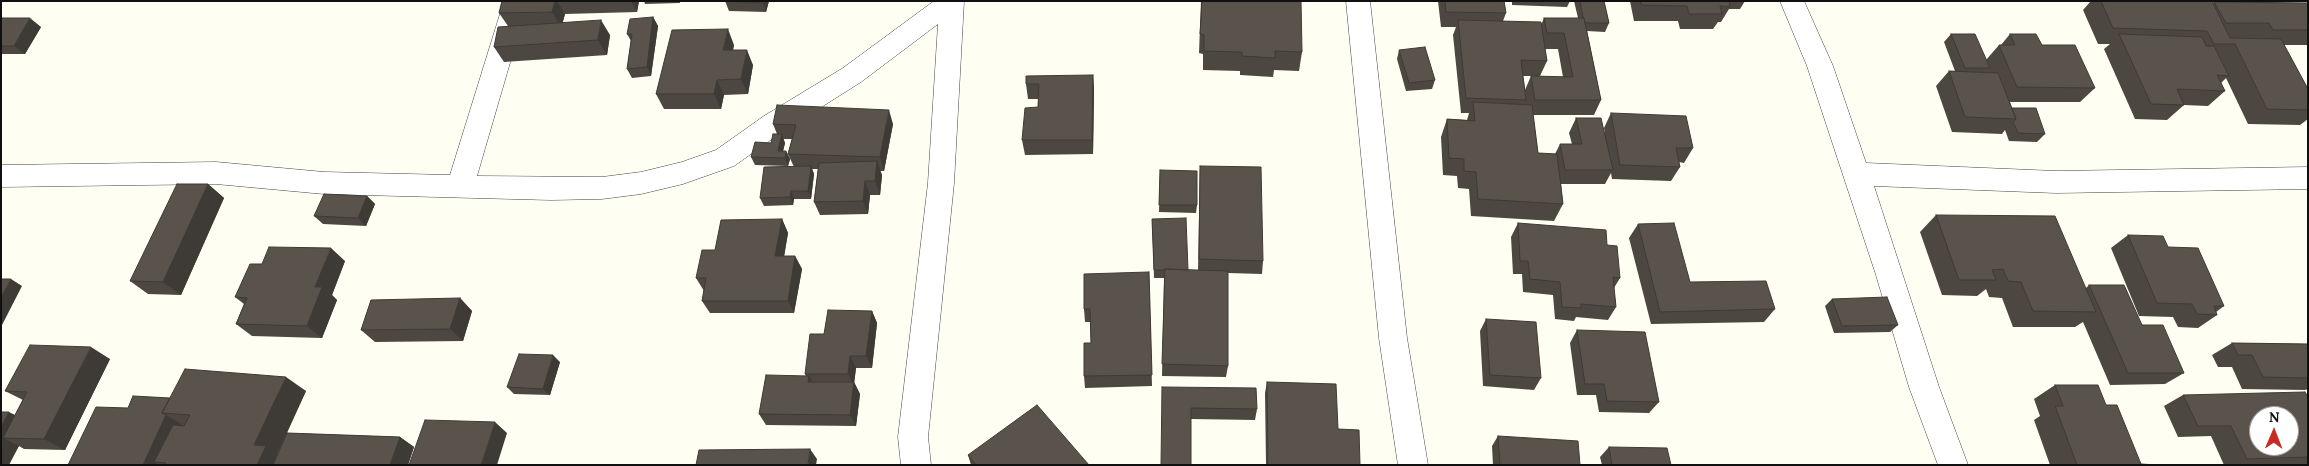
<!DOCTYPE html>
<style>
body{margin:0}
#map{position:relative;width:2309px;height:466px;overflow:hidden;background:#fffef3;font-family:Lora,serif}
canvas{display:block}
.frame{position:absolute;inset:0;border:2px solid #101010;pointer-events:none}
.north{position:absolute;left:2249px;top:406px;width:50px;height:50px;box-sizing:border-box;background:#fff;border:1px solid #9f9f9f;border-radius:50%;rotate:1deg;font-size:14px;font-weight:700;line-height:20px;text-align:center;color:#101010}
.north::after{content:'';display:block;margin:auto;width:18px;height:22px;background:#c72c22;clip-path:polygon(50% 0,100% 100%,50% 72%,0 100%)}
</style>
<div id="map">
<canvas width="2309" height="466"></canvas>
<div class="frame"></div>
<div class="north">N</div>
</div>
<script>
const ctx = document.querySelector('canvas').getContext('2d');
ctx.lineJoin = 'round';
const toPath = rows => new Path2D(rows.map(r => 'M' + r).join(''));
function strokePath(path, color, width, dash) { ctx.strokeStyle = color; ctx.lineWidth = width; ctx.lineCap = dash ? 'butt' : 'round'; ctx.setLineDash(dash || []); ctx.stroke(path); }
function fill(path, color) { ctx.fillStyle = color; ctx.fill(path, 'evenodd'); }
const minor = toPath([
 [504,1,528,1,477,176,602,177,641,172,682,162,716,150,764,116,843,68,934,1,964,1,954,183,928,437,931,465,901,465,898,437,928,183,938,24,861,82,782,132,734,166,683,184,641,194,602,199,551,200,324,194,216,184,1,187,1,165,216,162,324,172,450,175,504,1],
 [1346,1,1370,1,1407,338,1428,465,1398,465,1379,338,1346,1],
 [1780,1,1804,1,1833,66,1866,163,2056,171,2308,167,2308,189,2056,193,1874,186,1939,387,1968,465,1938,465,1909,387,1876,275,1807,66,1780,1]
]);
const wall = toPath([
 [502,1,639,1,637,12,565,14,563,22,610,35,607,55,504,62,494,47,508,26,499,13],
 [644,1,680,1,680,3,645,4],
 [725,1,769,1,766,12,729,11],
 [1201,1,1302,52,1299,71,1274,70,1273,77,1240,75,1240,71,1203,70,1203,54,1199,53],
 [1438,1,1504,1,1506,13,1503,21,1541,25,1544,18,1578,18,1574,1,1604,1,1609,23,1605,32,1587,31,1601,100,1594,115,1533,115,1538,153,1555,154,1560,144,1572,144,1569,133,1576,118,1605,134,1604,128,1611,113,1693,148,1684,163,1679,162,1680,167,1671,181,1612,179,1611,173,1605,184,1561,184,1563,204,1554,221,1471,216,1469,189,1458,188,1457,176,1443,175,1441,137,1447,119,1467,120,1469,113,1461,113,1453,35,1456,27,1441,27],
 [1545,49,1558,49,1563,77,1531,76,1525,90,1523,76,1540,76,1547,61],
 [1512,1,1570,1,1567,7,1512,5],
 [1630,1,1745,1,1740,9,1729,9,1721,22,1718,22,1713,29,1680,29,1678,21,1634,21],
 [2091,1,2212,1,2213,3,2214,2,2308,3,2308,45,2284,45,2308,89,2308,119,2300,125,2248,124,2226,78,2221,83,2225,91,2208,106,2184,105,2167,120,2135,119,2104,49,2110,44,2098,44,2083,10],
 [653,17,658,26,651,76,632,78,627,69,631,41,627,34],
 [1,18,41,27,25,54,1,54],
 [1951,34,1986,60,1999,45,2001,45,2010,34,2042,45,2095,88,2080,102,2010,102,2012,108,2045,134,2037,142,2009,141,2005,130,2002,134,1952,132,1936,86,1949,71,1955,71,1944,42],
 [734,45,733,50,753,65,748,94,724,95,721,109,664,109,656,94],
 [1399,50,1435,80,1432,89,1406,91,1397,59],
 [1093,75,1094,90,1093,154,1025,155,1022,140,1038,107,1038,99,1028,99,1026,84],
 [773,124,893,124,884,171,880,171,882,175,880,195,870,195,868,214,820,215,814,202,818,169,812,169,814,174,811,199,794,199,793,205,764,206,760,198,794,167,788,154,792,139,783,139,785,143,783,151,786,151,790,159,788,166,755,165,751,157,771,143,777,134],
 [1200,166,1263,261,1262,274,1228,273,1228,366,1226,377,1162,376,1164,278,1154,278,1152,219,1188,270,1198,270],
 [1160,170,1197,205,1196,213,1159,212],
 [208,184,224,198,181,295,148,294,130,281],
 [367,196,375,204,366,226,323,224,314,216],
 [1936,215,2086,288,2089,285,2142,325,2184,373,2165,384,2110,385,2083,322,2075,327,2013,327,2002,298,1989,297,1986,289,1977,296,1942,295,1920,232],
 [782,219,788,233,784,256,795,256,802,269,794,313,710,313,702,301,704,291,696,278],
 [1518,223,1607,245,1620,278,1614,288,1616,307,1608,320,1576,317,1574,321,1555,319,1553,295,1523,292,1522,274,1513,274,1511,237],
 [1638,224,1690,282,1775,309,1764,322,1651,324,1629,238],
 [2128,235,2168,247,2224,306,2216,312,2217,315,2198,328,2178,327,2173,317,2139,316,2111,248],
 [345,261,332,295,337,300,322,338,252,336,236,324,244,304,235,297,262,264],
 [1149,272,1152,386,1085,388,1084,376,1091,343,1090,322,1085,322,1084,309],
 [460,298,472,311,463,341,375,342,361,330],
 [1832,299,1898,325,1890,332,1834,333,1825,306],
 [872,311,877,323,872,368,856,368,854,382,860,394,856,426,766,425,759,414,806,376,805,374,824,334],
 [1486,319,1541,378,1534,390,1483,386,1480,331],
 [1577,330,1659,402,1649,413,1599,412,1596,395,1577,395,1570,343],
 [2232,343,2308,344,2308,389,2305,390,2242,389,2232,367,2218,367,2212,355],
 [110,359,65,450,24,449,19,446,1,465,1,412,15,415,23,400,5,391],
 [560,362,550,395,514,394,507,387],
 [1267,382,1338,429,1360,465,1266,465,1265,393],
 [2055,385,2106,405,2141,464,2157,465,2050,465,2034,420,2040,416,2034,399],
 [1162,387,1257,409,1255,420,1191,419],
 [306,391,287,433,400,437,414,447,408,465,68,465,170,398],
 [2183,395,2308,397,2308,465,2224,465,2211,436,2178,437,2164,406],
 [1498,436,1580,465,1493,465,1492,446],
 [1609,447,1671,465,1602,465,1600,457],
 [968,455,1089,465,971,465]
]);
const shadedWall = toPath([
 [555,1,557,1,565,14,561,27,552,12],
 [631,1,639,1,637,12],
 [763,1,769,1,766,12,763,3],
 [653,17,658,26,651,76,647,67],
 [30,18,41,27,25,54,14,46],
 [601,20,610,35,607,55,598,40],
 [728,29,734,45,730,65,723,50],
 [747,50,753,65,748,94,741,79],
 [1093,75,1094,90,1093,154,1092,140],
 [717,80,724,95,721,109,714,94],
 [889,110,893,124,884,171,880,157],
 [782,134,785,143,781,159,778,151],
 [786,151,790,159,788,166,785,158],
 [877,161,882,175,880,195,875,181],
 [811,166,814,174,811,199,808,191],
 [865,181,870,195,868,214,863,201],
 [208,184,224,198,181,295,163,282],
 [791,191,794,199,793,205,790,197],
 [367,196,375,204,366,226,358,218],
 [782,219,788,233,782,269,775,256],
 [331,248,345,261,332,295,337,300,322,338,307,326,315,287],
 [795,256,802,269,794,313,788,301],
 [11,279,22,286,1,327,1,297],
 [460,298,472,311,463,341,450,329],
 [872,311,877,323,872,368,866,356],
 [91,347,110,359,65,450,44,439],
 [553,355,560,362,550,395,543,389],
 [850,356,856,368,854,385,848,374],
 [809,376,815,387,808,382],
 [286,377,306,391,277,453,287,460,285,465,257,465,254,445],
 [854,382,860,394,856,426,850,415],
 [9,412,31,423,3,438,19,446,9,465,1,465,1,427],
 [166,415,184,426,166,463,154,462,159,465,143,465],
 [495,422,507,433,497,465,481,465],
 [400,437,414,447,408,465,390,465],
 [810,449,817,459,816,465,808,465]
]);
const building = toPath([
 [502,1,555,1,552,12,499,13,502,1],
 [725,1,763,1,763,3,725,1],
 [1202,1,1301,1,1302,52,1275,51,1275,58,1242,56,1242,52,1204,51,1204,35,1200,34,1202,1],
 [1445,1,1504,1,1506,13,1446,12,1445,1],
 [1580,1,1604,1,1609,23,1585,23,1584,18,1583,18,1580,1],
 [1641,1,1729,1,1730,7,1720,6,1722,14,1689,14,1687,6,1641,5,1641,1],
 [2101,1,2212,1,2230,38,2281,39,2308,89,2308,110,2267,109,2235,44,2214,44,2207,31,2113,28,2101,1],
 [2214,2,2308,3,2308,30,2273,30,2269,23,2226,23,2214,2],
 [653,17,647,67,627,69,632,34,627,34,630,19,653,17],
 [1,18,30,18,14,46,1,46,1,18],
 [1544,18,1584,18,1601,100,1535,100,1531,76,1573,77,1564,33,1547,33,1544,18],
 [601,20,598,40,494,47,498,27,601,20],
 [1458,20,1541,22,1547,61,1521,60,1526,100,1466,98,1458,20],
 [728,29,723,50,747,50,741,79,717,80,714,94,656,94,672,30,728,29],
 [1951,34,1975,34,1990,68,1965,68,1951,34],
 [2010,34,2036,34,2042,45,2075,45,2095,88,2017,87,1999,45,2015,45,2010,34],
 [2119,34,2202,37,2206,46,2214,46,2229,76,2217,75,2225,91,2177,89,2184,105,2151,104,2119,34],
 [1425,47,1435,80,1409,83,1399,50,1425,47],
 [1949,71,1998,73,2016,119,1965,117,1949,71],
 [1093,75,1092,140,1022,140,1025,108,1038,107,1039,84,1026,84,1026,76,1093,75],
 [1473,102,1532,105,1538,153,1557,154,1563,204,1478,199,1476,172,1464,171,1464,159,1449,158,1447,119,1475,121,1473,102],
 [777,105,889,110,880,157,788,154,796,125,773,124,777,105],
 [2012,108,2036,108,2045,134,2018,133,2013,122,2016,119,2012,108],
 [1611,113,1686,116,1693,148,1676,148,1680,167,1620,165,1611,113],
 [1576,118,1601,118,1613,170,1565,170,1560,144,1582,144,1576,118],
 [773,134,782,134,778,151,786,151,785,158,751,157,755,142,771,143,773,134],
 [877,161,875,181,865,181,863,201,814,202,819,163,877,161],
 [811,166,808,191,791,191,790,197,760,198,764,167,811,166],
 [1200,166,1261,167,1263,261,1199,259,1200,166],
 [1160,170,1197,171,1197,205,1159,205,1160,170],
 [177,184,208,184,163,282,130,281,177,184],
 [324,194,367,196,358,218,314,216,324,194],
 [1936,215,2055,216,2096,312,2033,311,2021,282,2008,281,2003,269,1992,270,1996,280,1959,280,1936,215],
 [1186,218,1188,270,1165,269,1165,270,1154,270,1152,219,1186,218],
 [782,219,775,256,795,256,788,301,702,301,706,278,696,278,702,250,715,250,721,220,782,219],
 [1518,223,1606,230,1607,245,1617,246,1620,278,1613,277,1616,307,1581,304,1581,308,1562,307,1560,282,1530,279,1528,261,1520,261,1518,223],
 [1674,223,1690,282,1766,281,1775,309,1660,312,1638,224,1674,223],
 [2128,235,2163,236,2168,247,2198,248,2224,306,2214,306,2217,315,2197,314,2192,304,2157,303,2128,235],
 [269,247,331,248,315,287,322,287,307,326,236,324,247,298,235,297,250,264,262,264,269,247],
 [1165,269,1228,271,1228,366,1162,364,1165,269],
 [1149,272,1152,375,1084,376,1084,343,1091,343,1090,309,1084,309,1084,274,1149,272],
 [1,279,11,279,1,297,1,279],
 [2089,285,2124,285,2142,325,2163,325,2184,373,2128,373,2089,285],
 [1887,297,1898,325,1842,326,1832,299,1887,297],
 [460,298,450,329,361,330,371,300,460,298],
 [828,310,872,311,866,356,850,356,848,374,805,374,810,334,824,334,828,310],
 [1486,319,1536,322,1541,378,1490,375,1486,319],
 [1577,330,1645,332,1659,402,1607,401,1604,384,1585,384,1577,330],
 [2232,343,2308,344,2308,378,2263,377,2252,355,2238,355,2232,343],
 [30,345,91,347,44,439,3,438,27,392,5,391,30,345],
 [519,354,553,355,543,389,507,387,519,354],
 [185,369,286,377,254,445,266,446,257,465,165,465,166,463,154,462,173,425,184,426,190,415,162,413,185,369],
 [766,375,809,376,808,382,854,382,850,415,759,414,766,375],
 [1267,382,1336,384,1338,429,1359,430,1360,465,1268,465,1267,382],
 [2055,385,2098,385,2106,405,2117,405,2141,464,2157,465,2077,465,2055,406,2063,406,2055,385],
 [1162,387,1256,388,1257,409,1191,408,1191,465,1161,465,1162,387],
 [2305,392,2308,397,2308,457,2247,459,2231,426,2198,426,2183,395,2305,392],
 [2259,416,2289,416,2289,446,2259,446,2259,416],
 [133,396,170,398,162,413,166,415,143,465,68,465,96,407,128,408,133,396],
 [1037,405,1089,465,976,465,968,455,1037,405],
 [1,412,9,412,1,427,1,412],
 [425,420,495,422,481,465,409,465,425,420],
 [287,433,400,437,390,465,273,465,287,433],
 [1498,436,1578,441,1580,465,1500,465,1498,436],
 [1609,447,1667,448,1671,465,1612,465,1609,447],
 [810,449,808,465,696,465,699,450,810,449]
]);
strokePath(minor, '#434343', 1);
fill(minor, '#fff');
fill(wall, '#4d4741');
fill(shadedWall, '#3e3a35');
fill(building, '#59534c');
strokePath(building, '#3e3a35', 1);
</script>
